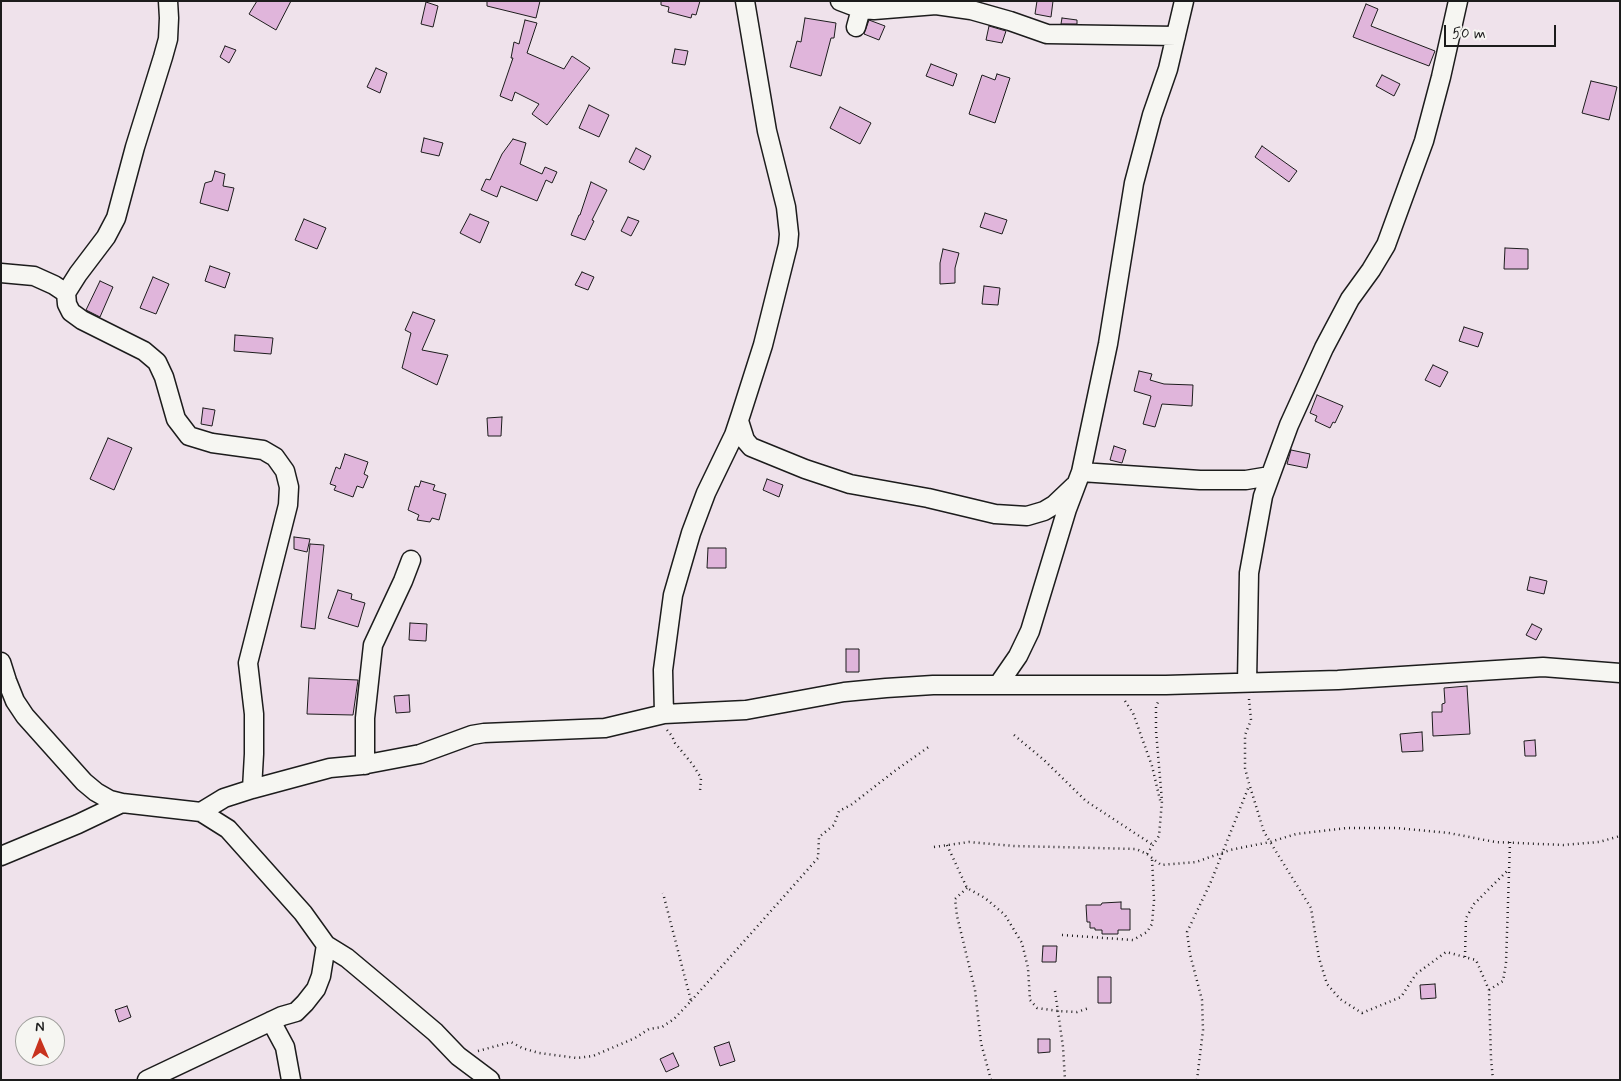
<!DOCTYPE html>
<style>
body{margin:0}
#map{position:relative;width:1621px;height:1081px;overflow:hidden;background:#efe2eb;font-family:Mynerve,sans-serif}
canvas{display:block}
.frame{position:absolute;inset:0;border:2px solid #1c1c1c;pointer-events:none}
.north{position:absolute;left:15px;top:1016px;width:50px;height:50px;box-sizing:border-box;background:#f6f6f2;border:1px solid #9f9f9c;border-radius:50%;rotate:359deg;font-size:14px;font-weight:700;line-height:20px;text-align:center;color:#1c1c1c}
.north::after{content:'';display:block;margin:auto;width:18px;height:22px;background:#c8321e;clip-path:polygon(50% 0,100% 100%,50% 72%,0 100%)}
.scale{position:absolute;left:1444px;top:25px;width:112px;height:22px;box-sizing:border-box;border:2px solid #1c1c1c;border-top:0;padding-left:6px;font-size:15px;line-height:18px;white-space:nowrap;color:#1c1c1c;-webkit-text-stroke:4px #f6f6f2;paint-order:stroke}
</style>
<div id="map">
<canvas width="1621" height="1081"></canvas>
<div class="frame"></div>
<div class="north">N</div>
<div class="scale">50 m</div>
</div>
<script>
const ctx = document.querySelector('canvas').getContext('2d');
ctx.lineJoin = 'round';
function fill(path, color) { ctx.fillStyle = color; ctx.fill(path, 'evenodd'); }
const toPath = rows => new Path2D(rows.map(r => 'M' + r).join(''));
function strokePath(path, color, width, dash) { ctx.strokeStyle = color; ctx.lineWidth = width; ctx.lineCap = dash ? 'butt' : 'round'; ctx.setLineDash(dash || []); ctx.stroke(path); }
const building = toPath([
 [257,1,291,1,276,30,249,14,257,1],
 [487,1,540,1,536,18,487,6,487,1],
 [661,1,700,1,696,15,692,14,691,18,668,12,669,7,661,5,661,1],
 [1037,1,1053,1,1051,17,1035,14,1037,1],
 [426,2,438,6,433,27,421,24,426,2],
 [1366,4,1378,9,1371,26,1435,51,1429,66,1353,37,1366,4],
 [805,18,836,23,834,38,831,38,821,76,790,67,797,41,801,42,805,18],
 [1062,18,1077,20,1077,24,1061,24,1062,18],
 [525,20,537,23,527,53,564,69,572,56,590,68,547,125,532,114,539,104,515,92,512,101,500,96,513,58,511,58,514,42,519,44,525,20],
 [869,20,885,26,879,40,864,34,869,20],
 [989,26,1006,31,1002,43,986,40,989,26],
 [225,46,236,50,229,63,220,57,225,46],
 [675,49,688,51,685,65,672,63,675,49],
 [931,64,957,74,953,86,926,76,931,64],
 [376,68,387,73,380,93,367,87,376,68],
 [997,74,1010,78,995,123,969,114,982,75,995,80,997,74],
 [1382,75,1400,84,1394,96,1376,86,1382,75],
 [1591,81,1617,87,1609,120,1582,113,1591,81],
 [589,105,609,115,599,137,579,128,589,105],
 [840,107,871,123,860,144,830,128,840,107],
 [424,138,443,143,439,156,421,152,424,138],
 [513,139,526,143,520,164,542,174,545,167,557,172,552,183,546,180,537,201,501,186,497,197,481,190,486,179,490,180,502,154,513,139],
 [1262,146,1297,171,1289,182,1255,157,1262,146],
 [636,148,651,156,644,170,629,162,636,148],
 [215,171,225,174,223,186,234,188,228,211,200,203,205,183,212,181,215,171],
 [591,182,607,190,592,220,594,221,585,240,571,235,579,215,580,215,591,182],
 [985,213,1007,220,1002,234,980,227,985,213],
 [470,214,489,222,480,243,460,233,470,214],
 [628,217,639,221,631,236,621,231,628,217],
 [304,219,326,228,317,249,295,240,304,219],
 [1505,248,1528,249,1528,269,1504,269,1505,248],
 [943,249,959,253,955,268,955,283,940,284,940,263,943,249],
 [210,266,230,273,225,288,205,281,210,266],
 [582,272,594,277,588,290,575,285,582,272],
 [153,277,169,284,156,314,140,308,153,277],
 [100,281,113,287,100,317,86,310,100,281],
 [984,286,1000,288,998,305,982,304,984,286],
 [413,312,435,320,422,350,448,355,437,385,402,368,411,333,405,330,413,312],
 [1464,327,1483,333,1478,347,1459,341,1464,327],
 [235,335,273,338,271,354,234,351,235,335],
 [1433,365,1448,372,1440,387,1425,380,1433,365],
 [1139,371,1152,374,1150,380,1164,384,1193,385,1192,406,1162,404,1155,427,1143,424,1151,396,1134,391,1139,371],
 [1317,395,1343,406,1335,423,1333,422,1330,428,1315,421,1317,416,1310,413,1317,395],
 [203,408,215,410,212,426,201,424,203,408],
 [502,417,501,436,488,436,487,418,502,417],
 [108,438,132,448,114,490,90,479,108,438],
 [1114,446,1126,450,1122,463,1110,460,1114,446],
 [1291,450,1310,454,1307,468,1287,464,1291,450],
 [345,454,368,462,364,474,368,476,363,488,357,486,353,497,334,490,336,486,330,484,336,467,340,469,345,454],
 [767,479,783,485,779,497,763,490,767,479],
 [421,481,435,485,433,490,446,494,439,520,432,518,430,522,417,520,419,515,408,510,415,486,419,487,421,481],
 [294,537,310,539,307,552,294,549,294,537],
 [310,544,324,545,315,629,301,627,310,544],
 [708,548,726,548,726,568,707,568,708,548],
 [1530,577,1547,581,1544,594,1527,590,1530,577],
 [338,590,352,594,351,599,365,603,358,627,328,618,338,590],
 [410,623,427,624,426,641,409,640,410,623],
 [1532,624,1542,629,1536,640,1526,635,1532,624],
 [846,649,859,649,859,672,846,672,846,649],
 [309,678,358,680,353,715,307,714,309,678],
 [1467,686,1470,734,1433,736,1432,712,1442,712,1442,704,1445,703,1444,688,1467,686],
 [409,695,410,712,396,713,394,696,409,695],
 [1422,732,1423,751,1402,752,1400,734,1422,732],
 [1535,740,1536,756,1525,756,1524,741,1535,740],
 [1121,902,1121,909,1130,909,1130,930,1118,930,1118,934,1102,934,1102,930,1095,930,1095,928,1090,928,1090,922,1087,922,1086,905,1101,905,1102,903,1121,902],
 [1043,946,1057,946,1056,962,1042,962,1043,946],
 [1098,977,1111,977,1111,1003,1098,1003,1098,977],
 [1435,984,1436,998,1421,999,1420,985,1435,984],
 [127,1006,131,1017,119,1022,115,1010,127,1006],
 [1038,1039,1050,1039,1050,1052,1038,1053,1038,1039],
 [729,1042,735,1061,720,1066,714,1047,729,1042],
 [673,1053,679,1066,666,1072,660,1059,673,1053]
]);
const path = toPath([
 [1249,699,1251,720,1245,735,1245,768,1248,780,1264,832,1311,908,1319,958,1327,984,1340,999,1362,1013,1401,997,1416,974,1446,952,1476,960,1489,990,1491,1059,1493,1080],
 [1125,701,1133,713,1152,766,1161,804],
 [667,730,672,736,675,743,693,765,701,778,700,791],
 [1014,735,1044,760,1086,801,1153,845],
 [947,845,967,888,985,898,1005,915,1022,943,1028,968,1030,1000,1037,1008,1058,1011,1077,1012,1089,1008],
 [934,847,969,842,1014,846,1136,849,1147,854,1161,865,1196,862,1230,850,1270,842,1296,834,1347,828,1397,828,1449,833,1495,842,1563,845,1599,842,1620,836],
 [1147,854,1159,836,1162,801,1156,731,1156,706,1158,702],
 [967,888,955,899,957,916,975,990,981,1043,991,1080],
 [1062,935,1133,940,1147,932,1152,924,1154,900,1152,858],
 [1465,957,1466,918,1474,904,1508,870],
 [1489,990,1503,981,1506,963,1510,842],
 [1055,991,1063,1047,1065,1080],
 [691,1001,818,858,819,837,834,825,839,811,851,805,896,770,930,746],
 [478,1051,511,1042,522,1048,539,1053,577,1058,593,1056,635,1038,649,1029,662,1027,674,1019,691,1001,663,893],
 [1197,1080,1203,1030,1202,1000,1190,954,1187,932,1210,884,1249,786]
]);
const minor = toPath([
 [168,1,169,18,168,39,163,57,135,147,116,218,106,237,78,274,66,293,67,304,71,312,82,320,144,351,157,362,164,377,176,419,189,436,212,443,263,450,275,457,285,471,289,487,288,505,248,663,254,714,254,754,252,789],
 [840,1,861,9,874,10,936,5,971,10,1010,21,1047,34,1176,36],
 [856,27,861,9],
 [1,273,34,276,54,285,66,293],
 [739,421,745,440,751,447,805,469,850,484,928,498,995,514,1027,516,1044,511,1054,505,1074,486],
 [1081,472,1200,480,1246,480,1270,476],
 [1,662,7,681,15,701,25,716,84,782,96,792,110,800,122,803,201,812,228,829,303,913,326,945,347,958,390,994,435,1032,458,1056,490,1080],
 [1247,682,1249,573,1263,496,1289,425,1324,348,1350,299,1371,270,1386,245,1424,141,1441,77,1458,1],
 [998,685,1018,656,1030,631,1067,509,1081,472,1108,344,1134,183,1152,115,1168,69,1184,1],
 [664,714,663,670,673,595,691,533,706,493,734,435,741,414,763,345,788,245,789,234,786,207,767,131,745,1],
 [365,765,365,718,373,645,403,581,411,560],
 [201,812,224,798,252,789,330,768,362,765,420,754,472,735,484,733,605,728,664,714,746,710,844,692,886,688,933,685,1166,685,1338,680,1543,667,1620,673],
 [1,856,78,824,122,803],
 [271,1021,285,1047,291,1080],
 [147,1080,282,1016,296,1012,305,1003,316,989,321,976,326,945]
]);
fill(building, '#e0b5db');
strokePath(building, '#1c1c1c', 1);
strokePath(minor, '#1c1c1c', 21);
strokePath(path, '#1c1c1c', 2.5, [1, 4]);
strokePath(minor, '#f6f6f2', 18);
</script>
